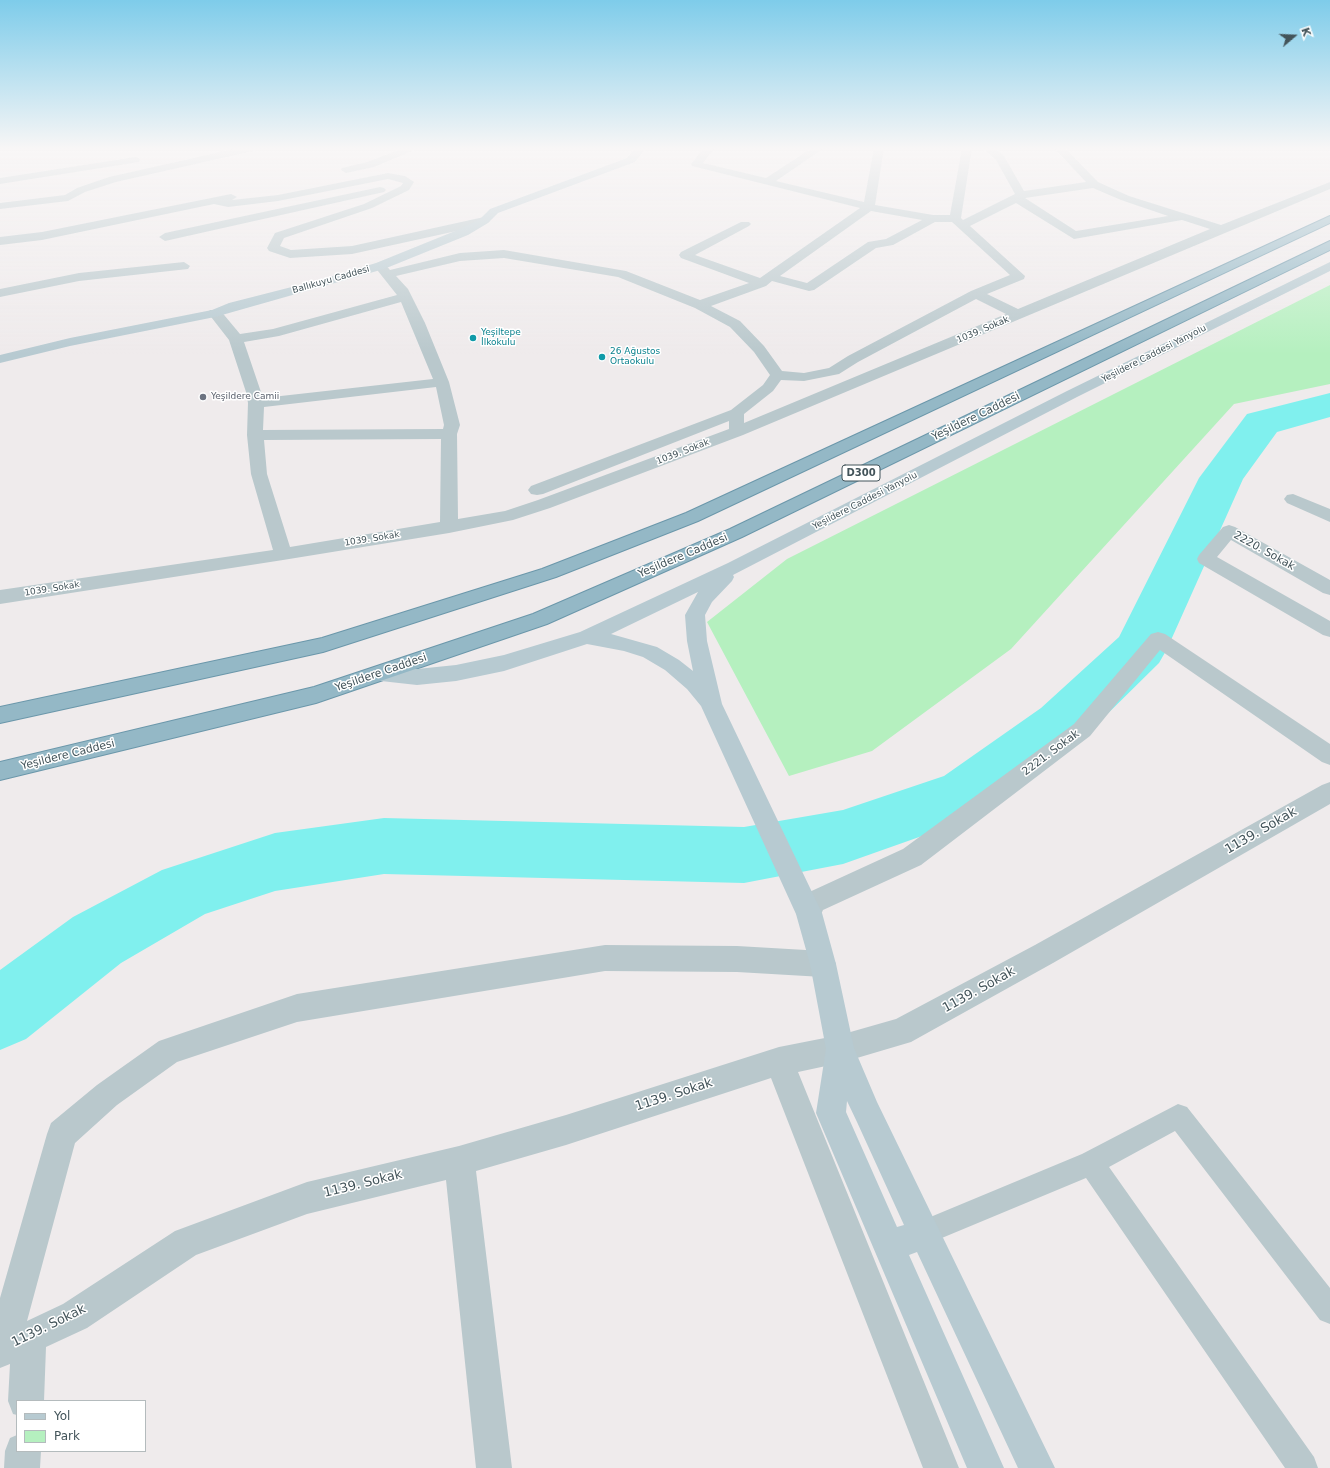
<!DOCTYPE html>
<meta charset="utf-8">
<style>
body{margin:0}
#map{position:relative;width:1330px;height:1468px;overflow:hidden;background:#efebec;font-family:"DejaVu Sans",sans-serif}
canvas{display:block}
.legend{position:absolute;left:16px;top:1400px;width:130px;height:52px;box-sizing:border-box;background:#fff;border:1px solid #b4bbbd;margin:0;padding:5px 7px;list-style:none;font-size:12px;color:#43545a}
.legend li{display:flex;align-items:center;gap:8px;height:20px}
.legend b{width:20px;border:1px solid #b4bbbd}
.north{position:absolute;left:1274px;top:16px;width:40px;height:40px;-webkit-text-stroke:3px #fff;paint-order:stroke;rotate:71deg;font-size:11px;font-weight:700;line-height:16px;text-align:center;color:#43545a}
.north::after{content:'';display:block;margin:auto;width:14px;height:18px;background:#43545a;clip-path:polygon(50% 0,100% 100%,50% 72%,0 100%)}
</style>
<div id="map">
<canvas width="1330" height="1468"></canvas>
<ul class="legend">
<li><b style="height:5px;background:#b7cad1"></b>Yol</li>
<li><b style="height:11px;background:#b5f0bf"></b>Park</li>
</ul>
<div class="north">K</div>
</div>
<script>
const ctx = document.querySelector('canvas').getContext('2d');
ctx.lineJoin = 'round';
function fill(path, color) { ctx.fillStyle = color; ctx.fill(path, 'evenodd'); }
const toPath = rows => new Path2D(rows.map(r => 'M' + r).join(''));
function strokePath(path, color, width, dash) { ctx.strokeStyle = color; ctx.lineWidth = width; ctx.lineCap = dash ? 'butt' : 'round'; ctx.setLineDash(dash || []); ctx.stroke(path); }
function write(font, color, halo, rows, align = 'center') {
  ctx.font = font + ' "DejaVu Sans",sans-serif'; ctx.lineWidth = 3; ctx.setLineDash([]); ctx.textBaseline = 'middle'; ctx.strokeStyle = halo; ctx.fillStyle = color; for (const [text, x, y, turn = 0] of rows) {
    ctx.save(); ctx.translate(x, y); ctx.rotate((+turn || 0) * Math.PI / 180); ctx.textAlign = isNaN(turn) ? turn : align; if (halo) ctx.strokeText(text, 0, 0); ctx.fillText(text, 0, 0); ctx.restore();
  }
}
const green = toPath([
 [1330,285,1330,384,1234,404,1011,649,872,751,789,776,707,622,787,559]
]);
const river = toPath([
 [1330,393,1330,417,1277,432,1243,479,1167,649,1159,663,1081,740,987,813,843,864,744,883,384,874,275,891,205,914,121,963,26,1039,0,1050,0,970,73,917,162,870,275,833,384,818,744,827,843,810,944,776,1041,708,1119,637,1199,478,1247,414,1330,393]
]);
const service = toPath([
 [1178,1104,1187,1107,1330,1288,1330,1324,1320,1320,1175,1131,1109,1167,1314,1457,1318,1468,1285,1468,1086,1178,925,1245,916,1241,912,1232,916,1223,1082,1154,1178,1104]
]);
const pedestrian = toPath([
 [380,187,384,188,386,190,384,192,165,241,159,237,165,233,380,187]
]);
const minor = toPath([
 [238,148,258,148,253,151,116,182,85,192,68,201,0,209,0,203,65,195,77,188,109,177,238,148],
 [404,148,419,148,374,167,346,173,341,170,342,168,367,162,404,148],
 [704,148,715,148,703,163,766,178,812,148,824,148,776,181,864,202,874,148,884,148,875,205,933,215,950,215,962,148,972,148,961,218,963,220,1015,194,996,160,986,151,980,148,995,148,1004,156,1024,191,1086,182,1054,148,1065,148,1098,182,1129,196,1221,225,1330,182,1330,189,743,435,550,508,513,520,449,533,283,560,0,604,0,590,273,550,251,474,247,435,248,403,246,392,229,340,208,313,210,310,220,310,240,334,273,329,397,295,374,266,376,263,384,263,390,270,460,253,504,250,626,271,700,300,749,283,681,258,679,255,681,252,741,222,749,222,751,224,749,226,695,255,760,278,860,208,692,166,691,164,704,148],
 [1093,188,1121,200,1168,216,1076,231,1025,198,1093,188],
 [1016,203,1074,239,1182,220,1210,229,1018,309,987,294,1024,279,1025,276,970,226,1016,203],
 [871,211,922,220,886,239,868,242,807,283,780,276,871,211],
 [935,222,952,222,1010,275,971,291,848,356,829,368,804,373,782,371,764,346,740,321,711,306,766,286,772,281,809,291,814,290,876,248,893,245,935,222],
 [504,258,618,277,695,308,730,327,754,352,770,375,763,385,731,410,531,486,528,490,531,494,537,495,543,494,729,421,729,429,538,500,505,511,458,519,457,434,460,425,449,382,425,323,408,289,396,276,460,261,504,258],
 [976,299,1006,314,744,423,744,414,773,391,781,380,804,381,839,374,858,362,976,299],
 [401,302,433,379,263,398,244,342,279,336,401,302],
 [436,387,444,425,443,429,263,430,264,407,436,387],
 [441,439,440,522,290,547,267,474,264,440,441,439],
 [135,157,139,158,140,160,139,162,0,184,0,178,135,157],
 [388,173,405,176,414,182,409,190,372,208,284,238,280,246,291,250,352,246,484,217,490,221,484,225,352,254,290,258,269,251,267,248,275,233,364,204,401,186,403,183,388,179,278,201,228,207,214,204,42,240,0,245,0,237,42,232,231,194,237,197,232,200,278,195,388,173],
 [184,262,190,266,188,269,79,281,0,297,0,289,79,273,184,262],
 [1293,494,1330,509,1330,522,1287,503,1284,499,1287,495,1293,494],
 [1229,525,1235,527,1330,580,1330,595,1323,593,1231,540,1217,557,1330,621,1330,637,1323,635,1199,563,1197,559,1199,555,1223,527,1229,525],
 [1158,632,1165,634,1330,744,1330,765,1322,762,1160,650,1090,736,921,865,823,910,818,921,809,925,800,921,796,913,805,894,903,849,1074,724,1151,634,1158,632],
 [1330,782,1330,804,1053,963,911,1042,840,1063,798,1072,959,1468,923,1468,771,1078,566,1145,476,1171,512,1468,476,1468,446,1180,307,1214,196,1255,87,1328,46,1347,44,1401,17,1401,17,1415,13,1414,8,1401,10,1364,0,1368,0,1298,47,1134,51,1123,97,1085,159,1041,297,994,605,945,737,946,823,951,832,955,836,964,832,973,823,977,737,972,605,971,297,1022,177,1062,117,1105,75,1143,27,1321,63,1304,175,1231,307,1182,459,1146,566,1115,779,1047,840,1035,896,1019,1035,945,1322,785,1330,782],
 [17,1435,17,1451,41,1451,40,1468,4,1468,5,1451,10,1438,17,1435]
]);
const secondary = toPath([
 [635,148,646,148,635,162,498,213,488,223,468,235,384,269,215,317,70,346,0,363,0,355,70,338,212,310,229,303,323,279,376,263,460,229,480,219,490,209,627,158,635,148],
 [1330,262,1330,271,1077,397,733,575,734,577,732,581,712,602,705,615,707,641,722,704,822,913,836,964,854,1048,877,1102,1055,1468,1018,1468,917,1252,909,1255,1004,1468,967,1468,816,1113,826,1049,810,964,796,914,701,706,687,689,665,670,643,657,624,651,587,644,504,671,456,681,417,685,381,681,374,678,371,673,374,668,381,665,417,669,456,665,504,655,580,632,728,563,1067,391,1330,262],
 [698,592,685,615,687,641,693,671,679,660,657,647,611,634,698,592],
 [847,1101,857,1122,904,1225,897,1227,846,1112,847,1101]
]);
const trunk = toPath([
 [1330,216,1330,223,698,521,556,577,323,652,0,723,0,707,322,638,542,569,686,513,1330,216],
 [1330,241,1330,250,742,537,547,624,316,703,0,780,0,762,314,687,533,614,730,529,1330,241]
]);
const markers = [
 [473,338,4,"#0f9aa8"],
 [602,357,4,"#0f9aa8"],
 [203,397,4,"#6b7280"]
];
const farStreetnames = [
 ["Ballıkuyu Caddesi",331,280,-16],
 ["1039. Sokak",983,330,-23],
 ["Yeşildere Caddesi Yanyolu",1154,354,-27],
 ["1039. Sokak",683,452,-21],
 ["Yeşildere Caddesi Yanyolu",865,501,-27],
 ["1039. Sokak",372,539,-9],
 ["1039. Sokak",52,589,-9]
];
const farCulturenames = [
 ["Yeşiltepe",481,333],
 ["İlkokulu",481,343],
 ["26 Ağustos",610,352],
 ["Ortaokulu",610,362]
];
const farWorshipnames = [
 ["Yeşildere Camii",211,397]
];
const shields = [
 [861,473,38]
];
const shieldNames = [
 ["D300",861,473]
];
const streetNames = [
 ["Yeşildere Caddesi",976,417,-26],
 ["2220. Sokak",1264,551,29],
 ["Yeşildere Caddesi",683,556,-23],
 ["Yeşildere Caddesi",381,673,-19],
 ["2221. Sokak",1051,753,-37],
 ["Yeşildere Caddesi",68,755,-14]
];
const nearStreetnames = [
 ["1139. Sokak",1261,831,-30],
 ["1139. Sokak",979,990,-29],
 ["1139. Sokak",674,1095,-18],
 ["1139. Sokak",363,1184,-14],
 ["1139. Sokak",49,1326,-26]
];
fill(green, '#b5f0bf');
fill(river, '#80f0ee');
strokePath(trunk, '#6b97aa', 2);
fill(service, '#b9c8cc');
fill(pedestrian, '#b9c8cc');
fill(minor, '#b9c8cc');
fill(secondary, '#b7cad1');
fill(trunk, '#94b8c6');
const sky = ctx.createLinearGradient(0, 0, 0, 354);
sky.addColorStop(0, '#7eccea');
sky.addColorStop(0.42, '#f8f6f6');
sky.addColorStop(1, '#f8f6f600');
ctx.fillStyle = sky;
ctx.fillRect(0, 0, 1330, 354);
for (const [x, y, r, color] of markers) { const dot = new Path2D(); dot.arc(x, y, r, 0, 2 * Math.PI); ctx.fillStyle = color; ctx.fill(dot); strokePath(dot, '#fff', 1.5); }
write('9px', '#43545a', '#fff', farStreetnames);
write('9px', '#0d838f', '#fff', farCulturenames, 'left');
write('9px', '#5b616d', '#fff', farWorshipnames, 'left');
for (const [x, y, w] of shields) { const box = new Path2D(); box.roundRect(x - w / 2, y - 8, w, 16, 3); ctx.fillStyle = '#fff'; ctx.fill(box); strokePath(box, '#43545a', 1); }
write('bold 10px', '#43545a', null, shieldNames);
write('11px', '#43545a', '#fff', streetNames);
write('13px', '#43545a', '#fff', nearStreetnames);
</script>
